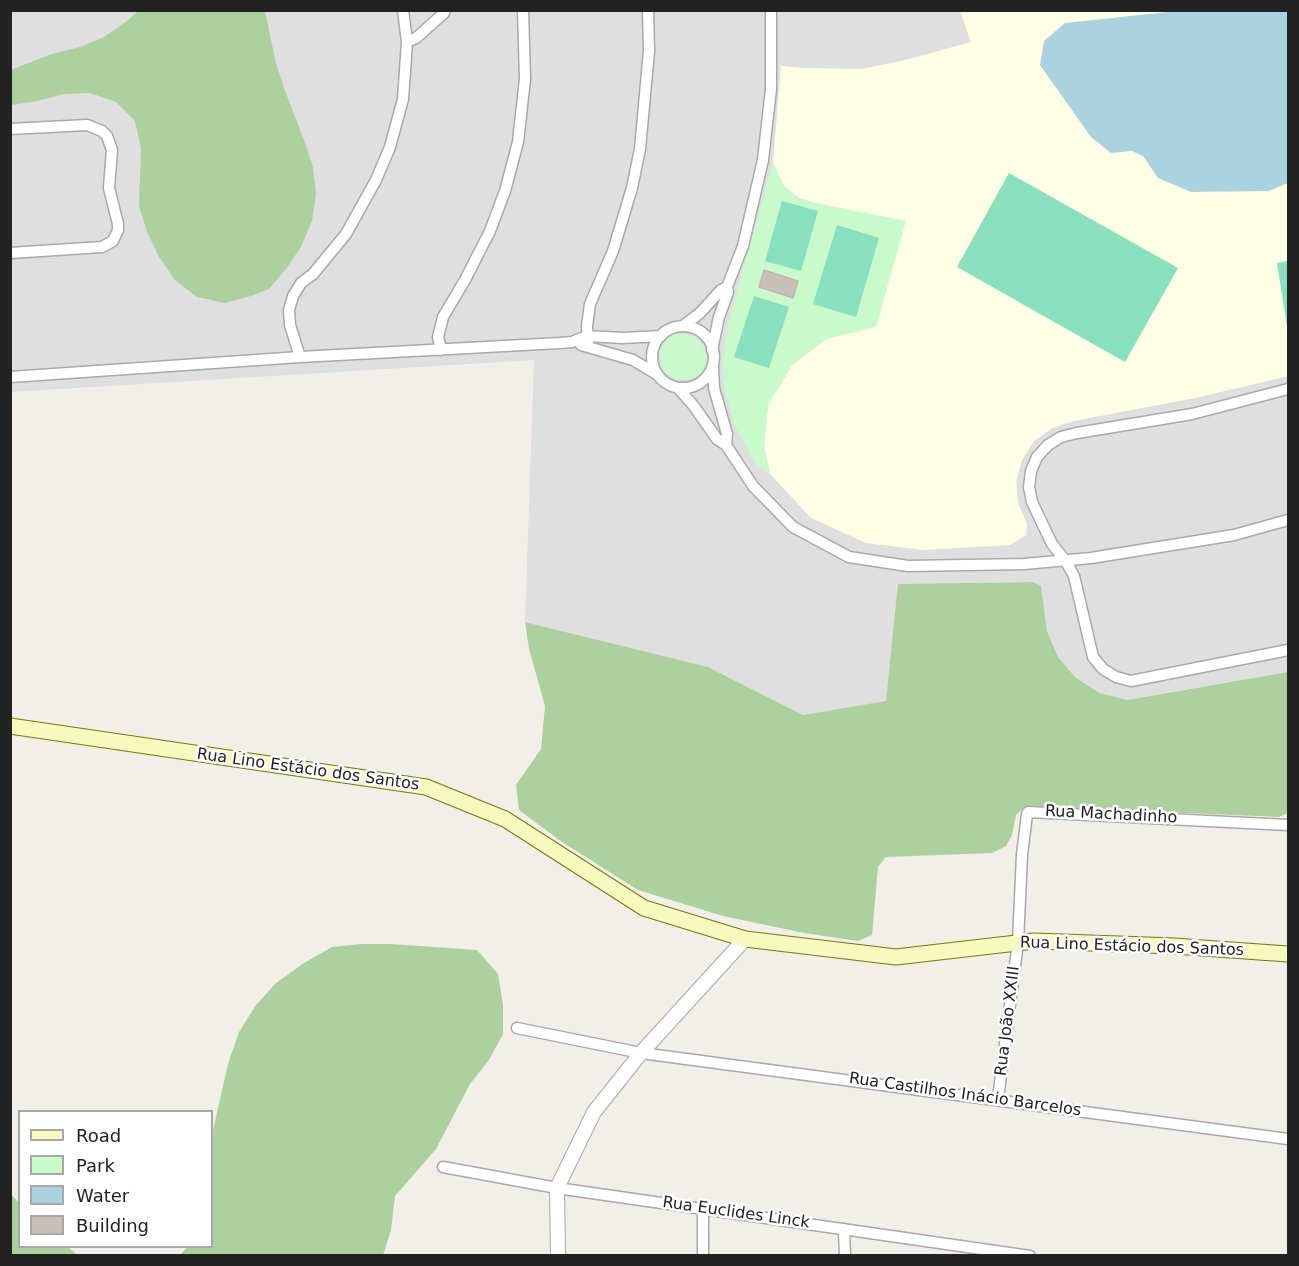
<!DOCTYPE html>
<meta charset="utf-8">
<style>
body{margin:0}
#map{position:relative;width:1299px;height:1266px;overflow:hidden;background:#f2efe9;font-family:"DejaVu Sans",sans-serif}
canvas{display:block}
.frame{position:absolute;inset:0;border:12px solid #222;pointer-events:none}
.legend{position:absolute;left:18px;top:1110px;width:195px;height:138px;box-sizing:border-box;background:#fff;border:2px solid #a7a7a7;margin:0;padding:8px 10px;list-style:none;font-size:18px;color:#222}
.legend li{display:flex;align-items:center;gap:12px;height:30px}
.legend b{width:30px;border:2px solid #a7a7a7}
</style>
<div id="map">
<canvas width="1299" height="1266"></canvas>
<div class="frame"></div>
<ul class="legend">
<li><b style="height:8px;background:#f7fabf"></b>Road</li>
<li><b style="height:16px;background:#c8facc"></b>Park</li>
<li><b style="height:16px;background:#aad3df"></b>Water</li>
<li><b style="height:16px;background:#c7bfb8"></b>Building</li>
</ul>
</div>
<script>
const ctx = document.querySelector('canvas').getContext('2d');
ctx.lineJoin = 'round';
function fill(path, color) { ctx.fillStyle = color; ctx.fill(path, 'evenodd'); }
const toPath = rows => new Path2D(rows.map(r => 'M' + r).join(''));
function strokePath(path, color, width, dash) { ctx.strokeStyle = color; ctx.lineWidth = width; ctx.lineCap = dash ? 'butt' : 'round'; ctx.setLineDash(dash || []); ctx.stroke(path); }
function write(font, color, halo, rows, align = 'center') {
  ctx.font = font + ' "DejaVu Sans",sans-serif'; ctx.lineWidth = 5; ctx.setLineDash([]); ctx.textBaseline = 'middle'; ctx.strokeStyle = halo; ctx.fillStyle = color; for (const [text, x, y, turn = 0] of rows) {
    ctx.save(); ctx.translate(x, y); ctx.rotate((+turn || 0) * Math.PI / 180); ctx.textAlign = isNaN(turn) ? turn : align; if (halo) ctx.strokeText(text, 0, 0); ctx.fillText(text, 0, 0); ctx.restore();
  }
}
const residential = toPath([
 [11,11,960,11,972,42,906,60,862,69,802,68,781,66,876,327,1027,524,1018,503,1016,481,1022,460,1034,441,1052,428,1073,421,1195,398,1288,376,1288,672,1126,700,1100,693,1076,678,1058,657,1047,631,1041,587,1034,582,899,584,886,702,803,715,708,667,525,622,534,360,11,392]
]);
const education = toPath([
 [960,11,1288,11,1288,376,1195,398,1073,421,1052,428,1034,441,1022,460,1016,481,1018,503,1027,524,1026,535,1010,545,923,550,866,543,811,518,770,474,764,446,768,405,792,365,826,339,876,326,905,221,815,203,799,198,784,186,773,163,781,66,802,68,862,69,906,60,971,42]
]);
const forest = toPath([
 [138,11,265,11,276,63,284,88,304,140,313,167,316,194,312,221,301,247,286,269,269,289,251,296,225,303,197,297,175,280,159,257,147,232,139,206,141,148,135,121,116,102,90,93,64,94,38,101,11,105,11,72,13,69,52,54,80,47,104,37,127,21],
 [1033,582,1041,586,1047,631,1058,657,1076,678,1100,693,1127,700,1288,672,1288,813,1279,817,1025,806,1016,815,1012,835,1006,846,992,853,886,857,878,867,872,935,858,941,804,933,723,916,638,890,562,842,519,810,516,785,541,749,545,706,529,649,525,622,708,667,803,715,886,701,898,584],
 [361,944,391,944,477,950,498,974,503,1005,503,1034,489,1060,470,1084,436,1149,395,1196,391,1230,383,1255,180,1255,187,1247,212,1246,212,1135,228,1064,239,1032,256,1005,276,983,304,963,332,947],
 [11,1194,19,1203,20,1246,68,1247,77,1255,11,1255]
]);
const park = toPath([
 [773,163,784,186,799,198,815,203,906,221,876,327,826,339,792,365,768,405,764,446,770,474,756,464,736,428,724,389,723,356,728,324],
 '660 357a23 23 0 1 1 46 0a23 23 0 1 1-46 0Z'
]);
const pitch = toPath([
 [1009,173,1178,268,1125,362,957,267],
 [782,201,818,211,801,271,765,261],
 [837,225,879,238,856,317,813,304],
 [1288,261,1288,327,1287,327,1277,263],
 [754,296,789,307,769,368,734,357]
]);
const water = toPath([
 [1187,10,1288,11,1288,183,1269,191,1191,192,1158,178,1143,156,1132,151,1111,153,1091,137,1040,65,1044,41,1065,23]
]);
const building = toPath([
 [764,270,798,281,793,298,759,287,764,270]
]);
const minor = toPath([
 [407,42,416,38,444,13,445,10],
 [10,129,87,125,102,131,107,136,112,150,109,188,118,224,118,230,113,241,102,247,10,253],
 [683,326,700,313,721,290,727,287],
 '652 357a31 31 0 1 1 62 0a31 31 0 1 1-62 0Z',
 [581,345,633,360,658,375],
 [588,347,587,326,590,304,613,251,632,188,640,149,649,51,648,10],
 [441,350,438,337,443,317,465,280,490,231,505,191,518,142,525,79,523,10],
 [712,350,719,317,728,292,727,287,743,246,763,160,771,89,771,10],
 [300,357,290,325,289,310,293,296,301,283,313,274,346,234,376,180,390,147,403,99,407,42,403,10],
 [713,367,714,388,727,434,726,445],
 [10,377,300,357,560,343,572,342,587,336,623,338,661,336],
 [678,388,693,405,717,439,726,445,753,486,793,527,849,557,908,566,1024,564,1091,558,1234,535,1288,520],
 [1288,389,1192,414,1077,433,1061,437,1048,445,1037,457,1031,471,1029,487,1032,502,1052,544,1065,560,1074,576,1093,657,1103,669,1116,677,1131,681,1288,650],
 [517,1028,641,1053,1288,1139],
 [998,1099,1018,942,1022,855,1027,814,1028,812,1288,825],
 [443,1167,557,1188,1030,1256],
 [703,1209,703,1256],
 [844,1229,845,1256]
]);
const tertiary = toPath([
 [558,1256,557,1188,594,1112,641,1053,745,939]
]);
const secondary = toPath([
 [10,726,426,787,505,819,644,908,745,939,896,957,1034,941,1174,946,1288,954]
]);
const streetNames = [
 ["Rua Lino Estácio dos Santos",308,770,8],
 ["Rua Machadinho",1111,815,3],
 ["Rua Lino Estácio dos Santos",1132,947,2],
 ["Rua João XXIII",1008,1021,-83],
 ["Rua Castilhos Inácio Barcelos",965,1095,8],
 ["Rua Euclides Linck",736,1213,8]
];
fill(residential, '#e0dfdf');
fill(education, '#ffffe5');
fill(forest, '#add19e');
fill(park, '#c8facc');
fill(pitch, '#88e0be');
fill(water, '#aad3df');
fill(building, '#c7bfb8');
strokePath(building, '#c4b6ab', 1.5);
strokePath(minor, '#a9a9a9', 13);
strokePath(tertiary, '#a9a9a9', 16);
strokePath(secondary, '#707d05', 17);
strokePath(minor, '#fff', 10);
strokePath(tertiary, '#fff', 14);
strokePath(secondary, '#f7fabf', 15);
write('16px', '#222', '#fff', streetNames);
</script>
